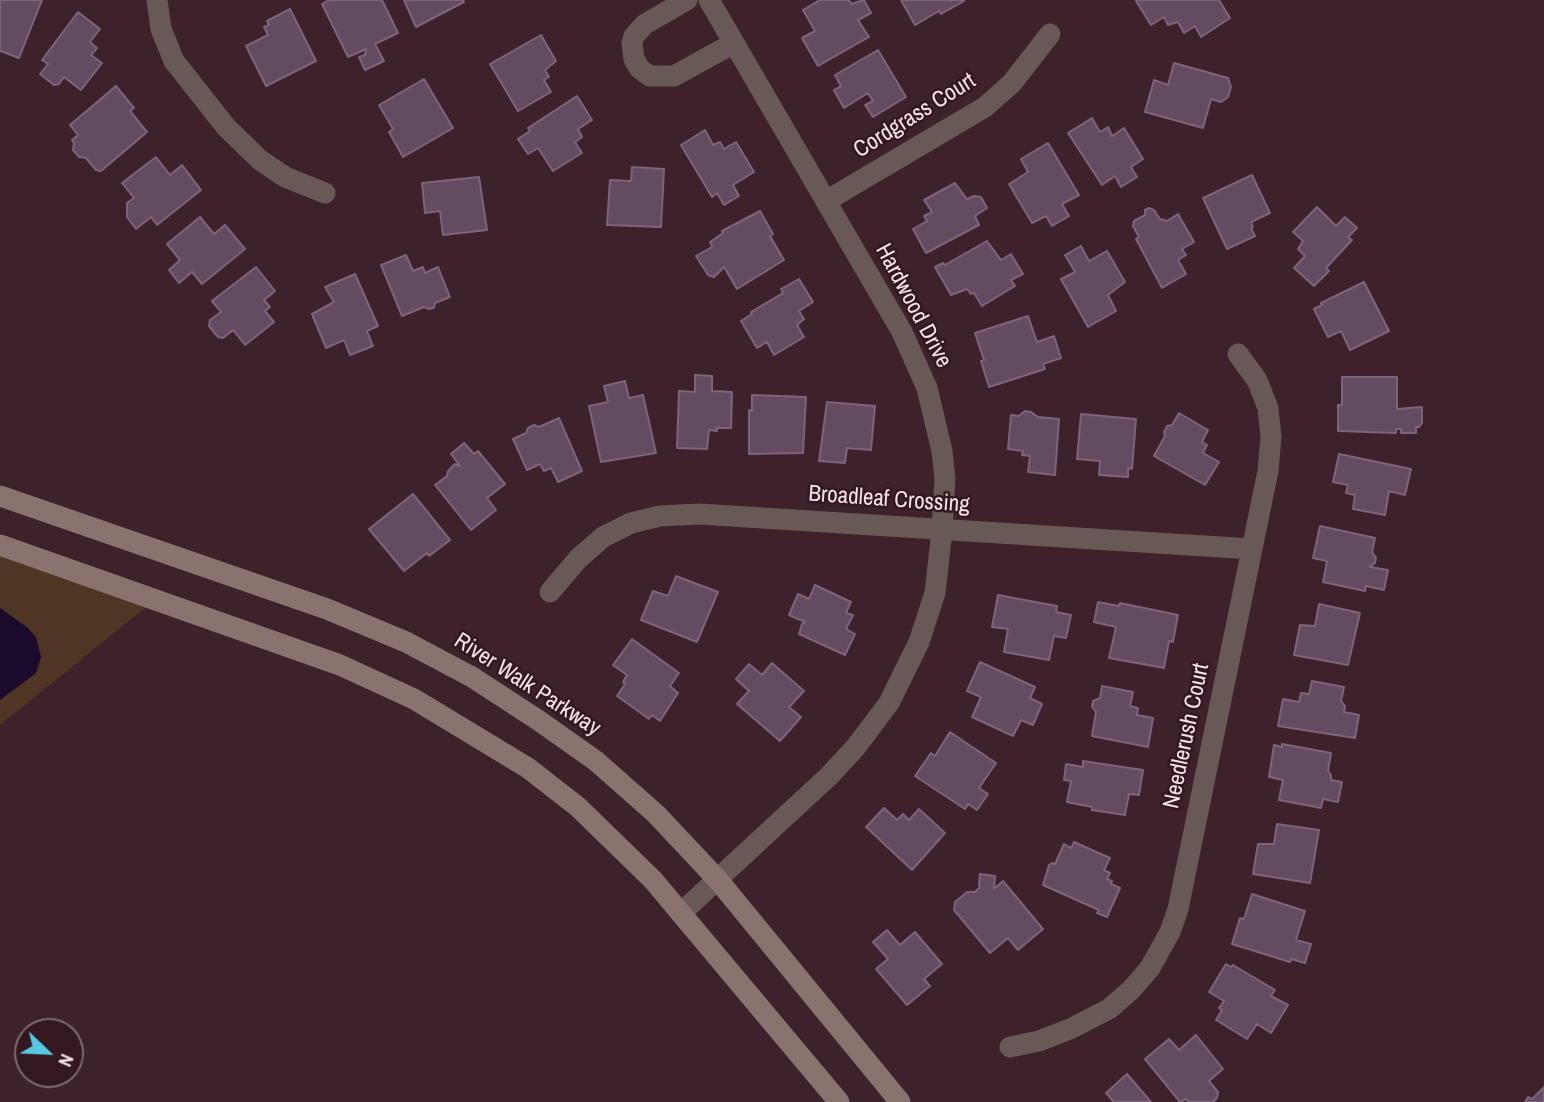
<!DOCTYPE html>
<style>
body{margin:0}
#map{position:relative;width:1544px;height:1102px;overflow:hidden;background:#3d222b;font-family:"Archivo Narrow",sans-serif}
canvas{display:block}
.north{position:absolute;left:14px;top:1018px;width:70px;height:70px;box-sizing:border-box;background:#331821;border:2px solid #816970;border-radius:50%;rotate:113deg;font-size:19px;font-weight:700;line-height:28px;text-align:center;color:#f5e2e7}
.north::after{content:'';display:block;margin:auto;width:24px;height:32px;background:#59c8e4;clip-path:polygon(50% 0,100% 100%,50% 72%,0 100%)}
</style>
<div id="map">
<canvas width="1544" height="1102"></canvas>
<div class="north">N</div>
</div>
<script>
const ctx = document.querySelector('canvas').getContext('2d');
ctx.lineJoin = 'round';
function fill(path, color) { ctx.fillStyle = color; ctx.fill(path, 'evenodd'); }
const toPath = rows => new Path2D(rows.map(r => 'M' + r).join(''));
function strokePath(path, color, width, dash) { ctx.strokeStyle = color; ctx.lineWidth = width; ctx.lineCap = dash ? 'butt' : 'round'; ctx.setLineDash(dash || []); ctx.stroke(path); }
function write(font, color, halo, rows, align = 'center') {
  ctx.font = font + ' "Archivo Narrow",sans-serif'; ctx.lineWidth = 5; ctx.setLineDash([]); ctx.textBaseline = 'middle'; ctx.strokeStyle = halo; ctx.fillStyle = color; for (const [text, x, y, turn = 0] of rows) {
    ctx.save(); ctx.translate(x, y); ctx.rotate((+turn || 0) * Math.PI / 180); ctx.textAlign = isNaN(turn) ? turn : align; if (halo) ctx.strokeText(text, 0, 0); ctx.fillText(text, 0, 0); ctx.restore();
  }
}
const green = toPath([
 [0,551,155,600,0,725]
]);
const water = toPath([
 [0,608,27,627,36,637,41,657,36,673,0,700]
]);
const building = toPath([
 [0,0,42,0,19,58,0,51,0,0],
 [329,0,382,0,398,33,375,44,384,61,365,70,359,57,365,55,366,49,348,57,322,4,329,0],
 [404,0,463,0,464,2,416,27,404,0],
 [820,0,849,0,851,4,864,0,871,13,858,20,869,37,818,66,802,38,815,31,803,10,820,0],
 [901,0,964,0,964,1,941,14,939,11,915,25,901,0],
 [1138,0,1219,0,1230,18,1201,37,1195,26,1184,33,1178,22,1168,25,1164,17,1151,25,1136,1,1138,0],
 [290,9,316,61,266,86,246,46,268,35,264,27,269,25,267,21,290,9],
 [78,12,100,29,90,42,97,48,91,55,102,63,81,90,64,77,59,84,54,85,40,74,48,64,42,60,78,12],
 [541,35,556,61,545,70,549,77,544,80,551,92,518,111,490,64,541,35],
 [878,50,906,97,873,117,865,105,873,101,868,93,844,108,834,90,841,86,835,75,878,50],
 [1174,63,1228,78,1231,87,1228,97,1221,102,1211,99,1203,128,1145,112,1154,80,1168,85,1174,63],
 [424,79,453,128,403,157,389,132,393,129,379,105,424,79],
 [116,86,134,108,130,111,147,132,101,171,96,170,86,158,79,157,73,150,74,143,72,140,78,135,70,125,116,86],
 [577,96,592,120,578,129,582,137,575,142,582,153,553,171,538,148,528,154,518,139,530,131,528,128,577,96],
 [1092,118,1100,132,1108,127,1112,136,1124,128,1143,159,1131,167,1137,177,1121,187,1115,176,1102,185,1068,133,1092,118],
 [705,130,713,145,720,142,724,149,736,142,754,172,733,185,739,196,724,205,717,193,712,197,681,145,705,130],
 [1048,143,1079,195,1062,204,1069,216,1052,226,1046,216,1032,223,1009,184,1028,172,1021,159,1048,143],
 [156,157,170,175,182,165,201,190,157,225,151,217,136,229,127,217,127,203,134,198,122,183,156,157],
 [632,167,664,169,661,227,607,225,610,180,631,181,632,167],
 [1252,175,1270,213,1251,222,1253,227,1251,228,1255,236,1227,249,1203,198,1252,175],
 [479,177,487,230,443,235,440,211,425,213,422,183,479,177],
 [955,183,967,199,974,196,981,197,987,208,975,216,979,225,926,253,913,229,927,221,924,216,932,212,924,200,955,183],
 [1317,207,1336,226,1345,217,1357,228,1348,237,1352,240,1326,268,1329,271,1314,286,1294,268,1305,256,1298,249,1303,241,1293,232,1317,207],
 [1149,208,1154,210,1160,219,1167,221,1178,214,1194,242,1182,249,1186,255,1178,260,1186,274,1162,288,1136,239,1139,237,1133,226,1134,221,1145,215,1145,210,1149,208],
 [760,211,773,234,770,236,784,260,737,289,724,267,714,277,708,275,696,256,712,247,710,242,723,233,722,231,760,211],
 [200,217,214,234,225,225,245,249,202,284,192,272,179,283,169,270,180,260,167,244,200,217],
 [987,241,1001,260,1011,254,1023,274,1011,280,1015,286,982,306,974,293,971,294,967,289,951,295,935,267,943,263,945,265,987,241],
 [1081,246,1089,261,1107,251,1125,282,1108,295,1116,311,1088,327,1061,279,1075,272,1065,255,1081,246],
 [406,255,413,271,423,267,425,273,438,267,450,297,435,303,434,308,429,309,424,307,402,316,381,265,406,255],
 [256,267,275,291,264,300,270,307,265,311,274,322,245,345,233,330,223,338,218,337,209,326,210,320,221,312,212,301,256,267],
 [355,274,378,326,367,331,373,346,350,355,344,340,326,348,312,314,334,302,325,287,355,274],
 [799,279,813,302,799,311,804,319,797,325,804,337,774,355,767,342,757,348,741,321,752,314,751,312,783,293,781,289,799,279],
 [1364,282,1389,331,1350,350,1341,331,1328,337,1314,309,1322,305,1321,303,1364,282],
 [1028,316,1037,342,1054,336,1061,358,1043,364,1045,369,989,387,981,361,984,360,975,333,1028,316],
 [695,375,712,376,712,391,732,392,731,428,717,428,717,431,709,430,707,449,677,448,679,391,695,392,695,375],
 [1342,377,1397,377,1397,409,1422,407,1422,423,1419,427,1416,427,1416,433,1401,433,1401,429,1396,429,1396,433,1338,431,1338,405,1342,405,1342,377],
 [625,381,629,398,643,395,656,453,601,462,589,406,608,402,604,386,625,381],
 [752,395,806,397,803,453,749,454,749,410,752,411,752,395],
 [827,402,875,406,871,450,847,448,845,463,819,461,827,402],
 [1025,411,1031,412,1038,417,1059,419,1055,475,1028,472,1030,456,1022,455,1023,451,1008,449,1011,415,1019,416,1025,411],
 [1179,413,1208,430,1202,442,1207,445,1203,453,1219,462,1205,485,1154,456,1165,436,1164,432,1167,426,1172,425,1179,413],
 [1081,414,1136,419,1132,469,1128,468,1128,477,1099,475,1100,461,1077,459,1081,414],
 [559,418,582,471,558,482,551,468,544,471,540,464,527,470,513,439,526,433,528,428,534,425,539,427,559,418],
 [464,443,474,454,478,451,505,484,487,498,496,510,471,530,435,485,447,476,448,471,455,464,460,466,451,454,464,443],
 [1339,454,1411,469,1405,495,1389,491,1385,515,1353,509,1355,495,1346,493,1348,485,1333,482,1339,454],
 [413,494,450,540,429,556,427,553,404,571,369,529,413,494],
 [1320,526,1375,538,1372,552,1376,558,1375,563,1370,567,1388,570,1384,590,1366,586,1365,591,1323,582,1327,561,1313,558,1320,526],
 [676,576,718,592,697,642,641,620,653,591,668,596,676,576],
 [815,585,851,602,846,613,853,615,846,629,855,634,845,655,799,634,802,624,805,622,789,615,798,594,809,599,815,585],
 [998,595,1057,606,1056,612,1071,615,1066,638,1054,636,1049,660,1004,652,1008,629,992,627,998,595],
 [1098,602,1119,606,1120,603,1178,615,1173,642,1169,641,1164,668,1109,658,1116,627,1094,622,1098,602],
 [1319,604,1360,613,1348,665,1294,655,1300,625,1315,626,1319,604],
 [632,639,679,673,670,686,678,693,660,721,652,715,649,719,617,696,625,684,623,682,627,675,613,665,632,639],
 [980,662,1035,687,1030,698,1042,704,1033,725,1021,720,1013,736,972,717,981,697,967,691,980,662],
 [772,663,804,691,789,707,801,717,780,741,737,704,749,691,736,679,749,664,762,675,772,663],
 [1312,681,1344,687,1341,701,1345,706,1344,712,1359,715,1355,738,1278,726,1283,699,1299,702,1301,693,1309,694,1312,681],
 [1102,686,1133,692,1130,706,1138,708,1137,715,1153,718,1148,747,1092,736,1096,712,1092,707,1093,701,1100,698,1102,686],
 [950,732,996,763,979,788,988,794,977,810,968,804,965,809,915,776,931,753,935,756,950,732],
 [1282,744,1331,753,1328,771,1331,775,1331,780,1342,782,1338,802,1323,799,1321,808,1279,800,1283,780,1269,777,1274,745,1282,747,1282,744],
 [1083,761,1143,770,1139,795,1129,794,1125,815,1092,810,1092,807,1067,802,1071,781,1064,780,1066,764,1083,767,1083,761],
 [884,808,897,820,903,814,909,820,919,809,945,833,912,870,866,827,884,808],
 [1277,824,1319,830,1310,883,1253,874,1258,844,1274,844,1277,824],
 [1074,842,1110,858,1104,870,1110,873,1107,879,1112,881,1111,884,1120,888,1107,917,1097,913,1099,910,1043,885,1049,865,1052,863,1055,864,1064,844,1071,848,1074,842],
 [980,874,995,876,994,889,1003,881,1043,929,1018,950,1008,938,990,953,954,910,955,902,967,892,975,892,980,887,979,885,980,874],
 [1252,894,1305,911,1296,940,1311,944,1305,963,1291,959,1290,962,1232,944,1240,918,1244,919,1252,894],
 [887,930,900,945,915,932,942,964,924,979,930,986,907,1005,876,969,888,959,873,942,887,930],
 [1226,964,1231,967,1233,965,1275,990,1271,996,1288,1005,1271,1033,1257,1024,1247,1039,1216,1020,1222,1010,1219,1008,1224,1001,1209,992,1226,964],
 [1196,1035,1223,1069,1209,1081,1218,1092,1217,1098,1213,1102,1189,1102,1186,1099,1180,1102,1145,1059,1169,1039,1179,1050,1196,1035],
 [1127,1074,1151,1102,1114,1102,1106,1093,1127,1074],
 [1544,1087,1544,1102,1525,1102,1528,1097,1532,1099,1544,1087]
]);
const street = toPath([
 [157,0,161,29,174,61,226,127,260,160,285,177,325,193],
 [687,0,645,24,634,36,632,43,634,59,640,69,650,76,674,76,734,43],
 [826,201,985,107,1012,83,1050,34],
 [550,592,578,559,603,537,631,523,660,516,699,514,1252,549],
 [681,913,829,776,855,748,889,703,919,642,935,593,942,530,945,479,942,451,927,388,902,332,709,0],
 [1010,1047,1039,1041,1070,1029,1109,1009,1131,990,1150,968,1170,932,1178,909,1268,471,1271,437,1268,408,1257,380,1238,354]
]);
const secondary = toPath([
 [0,496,327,609,406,642,472,677,538,720,596,761,656,814,718,880,900,1102],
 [0,545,340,665,414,699,528,768,578,807,653,880,839,1102]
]);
const streetNames = [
 ["Cordgrass Court",915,116,-32],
 ["Hardwood Drive",913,306,62],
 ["Broadleaf Crossing",889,500,4],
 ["River Walk Parkway",527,685,33],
 ["Needlerush Court",1187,736,-78]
];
fill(green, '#4f3523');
fill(water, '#1a0a2c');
fill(building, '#644c60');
strokePath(building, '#7d647a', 2);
strokePath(street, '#685957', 21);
strokePath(secondary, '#8a726f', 21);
write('23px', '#f5e2e7', '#331821', streetNames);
</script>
